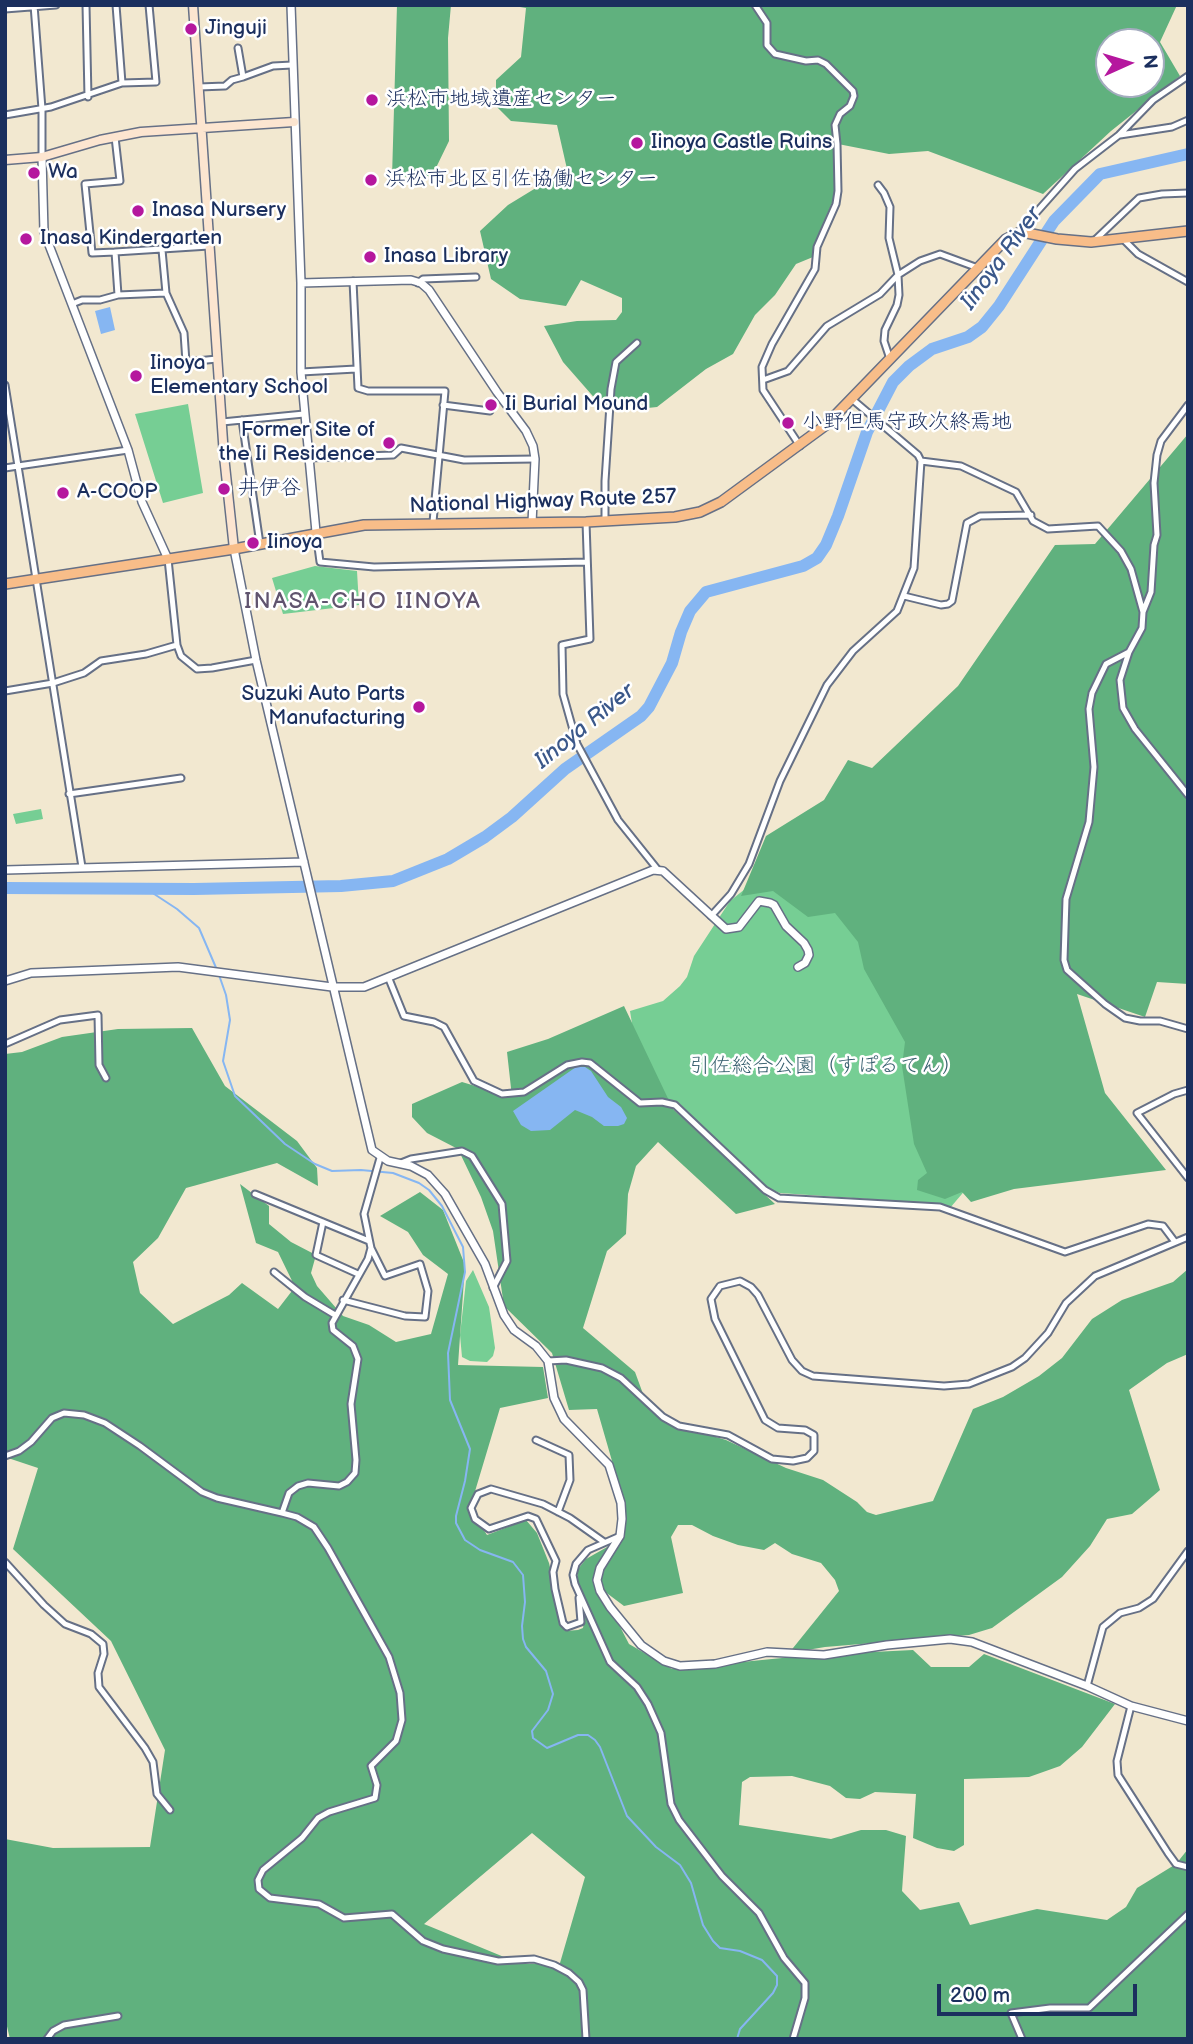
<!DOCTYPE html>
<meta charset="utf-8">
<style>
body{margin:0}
#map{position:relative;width:1193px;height:2044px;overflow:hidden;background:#f2e8d0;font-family:"Balsamiq Sans",sans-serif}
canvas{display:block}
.frame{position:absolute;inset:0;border:7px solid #1b2f5e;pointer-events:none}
.north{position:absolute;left:1095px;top:28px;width:70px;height:70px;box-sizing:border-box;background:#fff;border:2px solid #a4acbf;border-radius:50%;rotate:86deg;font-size:19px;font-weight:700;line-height:28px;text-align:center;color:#1b2f5e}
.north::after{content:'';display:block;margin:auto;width:24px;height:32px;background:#b5179e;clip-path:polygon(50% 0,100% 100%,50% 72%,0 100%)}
.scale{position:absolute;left:937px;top:1984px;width:200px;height:32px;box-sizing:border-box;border:4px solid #1b2f5e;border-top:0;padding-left:9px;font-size:21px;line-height:24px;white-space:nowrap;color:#1b2f5e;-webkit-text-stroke:5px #fff;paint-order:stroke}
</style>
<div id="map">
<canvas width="1193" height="2044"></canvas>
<div class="frame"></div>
<div class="north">N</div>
<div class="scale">200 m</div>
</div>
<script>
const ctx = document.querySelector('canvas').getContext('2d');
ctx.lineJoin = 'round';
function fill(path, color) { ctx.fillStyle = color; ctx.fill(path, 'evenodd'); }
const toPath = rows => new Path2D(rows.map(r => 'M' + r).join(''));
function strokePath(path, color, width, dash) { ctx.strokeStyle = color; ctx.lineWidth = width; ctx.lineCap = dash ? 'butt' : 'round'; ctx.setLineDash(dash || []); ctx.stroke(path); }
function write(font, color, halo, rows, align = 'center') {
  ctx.font = font + ' "Balsamiq Sans","Klee One",sans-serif'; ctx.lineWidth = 5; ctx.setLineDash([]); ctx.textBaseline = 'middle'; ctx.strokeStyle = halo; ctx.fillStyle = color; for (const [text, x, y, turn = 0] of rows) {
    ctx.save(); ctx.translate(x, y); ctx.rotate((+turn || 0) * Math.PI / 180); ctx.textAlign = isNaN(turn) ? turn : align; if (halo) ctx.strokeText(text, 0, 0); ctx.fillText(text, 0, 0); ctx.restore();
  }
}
const green = toPath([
 [188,404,203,493,163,503,135,414],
 [315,566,357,571,359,605,283,614,272,578],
 [41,809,43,819,16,824,13,814],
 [791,871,938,995,967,1188,950,1208,941,1204,780,1193,770,1189,747,1170,680,1104,664,1099,638,1061,630,1011,663,1001,680,986,687,977,694,956,730,901,765,873],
 [473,1270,489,1307,492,1327,495,1348,493,1356,487,1362,470,1361,462,1357,460,1335,466,1281]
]);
const forest = toPath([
 [397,5,451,5,448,38,449,141,432,176,392,177],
 [508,5,1177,5,1160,42,1180,76,1111,131,1043,194,928,151,889,154,838,144,837,184,834,198,817,239,813,257,796,264,775,295,755,315,733,354,706,369,657,407,619,411,598,402,563,362,544,326,577,321,616,320,622,312,622,298,581,280,566,306,520,299,491,279,480,231,508,205,567,169,557,125,511,121,496,106,496,80,521,57,526,8],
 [1109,42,1151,42,1151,84,1109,84],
 [1188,434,1188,984,1157,982,1145,1017,1077,994,1105,1093,1166,1170,1014,1189,971,1202,962,1192,945,1199,917,1190,918,1180,927,1173,914,1144,902,1066,905,1042,864,969,858,942,835,913,808,917,773,891,741,896,766,836,824,800,848,760,872,768,958,686,1055,545,1095,544],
 [624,1006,673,1109,775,1204,736,1214,658,1142,636,1166,628,1194,626,1234,607,1251,583,1328,635,1372,646,1402,679,1426,726,1440,786,1468,823,1480,857,1502,867,1512,876,1515,933,1501,973,1409,1003,1397,1039,1376,1062,1358,1092,1319,1122,1300,1173,1282,1188,1269,1188,1354,1167,1363,1129,1390,1160,1490,1132,1514,1107,1519,1090,1546,1062,1577,992,1628,969,1635,825,1647,789,1653,839,1591,835,1580,821,1563,792,1554,775,1543,764,1550,738,1545,713,1536,692,1525,678,1525,671,1537,683,1593,624,1606,600,1588,629,1644,672,1669,812,1655,913,1650,931,1667,969,1667,984,1654,1115,1704,1082,1747,1060,1766,1029,1777,964,1779,964,1845,954,1851,937,1848,913,1838,916,1794,875,1792,860,1799,846,1798,830,1786,792,1776,750,1777,742,1782,739,1825,831,1839,861,1830,886,1830,906,1836,902,1891,920,1910,959,1902,970,1925,1037,1909,1107,1920,1126,1907,1137,1888,1176,1864,1188,1849,1188,2039,10,2039,5,2018,5,1839,53,1848,150,1847,165,1750,111,1641,13,1549,38,1468,5,1457,5,1054,22,1052,62,1037,118,1029,192,1028,225,1086,297,1141,317,1168,318,1186,277,1163,186,1188,158,1238,133,1262,140,1293,173,1324,229,1295,242,1283,278,1309,295,1287,278,1252,256,1243,240,1184,269,1206,269,1224,291,1242,316,1255,311,1273,317,1286,343,1316,369,1325,396,1342,431,1334,448,1274,423,1255,408,1232,380,1216,420,1192,443,1210,465,1265,458,1365,543,1367,548,1398,500,1408,470,1508,487,1535,526,1520,537,1533,549,1563,565,1631,578,1630,583,1628,585,1615,577,1580,578,1569,586,1559,623,1538,625,1506,597,1409,569,1410,552,1353,504,1306,493,1231,481,1197,458,1149,427,1133,412,1117,412,1104,462,1082,512,1097,507,1052,548,1039],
 [532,1833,585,1877,560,1963,521,1964,424,1924]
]);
const water = toPath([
 [110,307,115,330,101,334,95,311],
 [576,1067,585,1067,591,1071,608,1097,621,1107,627,1118,624,1124,618,1126,604,1126,592,1117,575,1110,550,1130,531,1131,521,1125,513,1111]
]);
const stream = toPath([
 [145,888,177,909,199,928,217,970],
 [219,975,226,995,230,1020,223,1061,235,1096,285,1144,315,1164,332,1171,361,1170,393,1173,419,1183,429,1190,442,1206,463,1247,465,1272,448,1353,450,1400,470,1449,465,1481,456,1516,456,1523,465,1540,480,1550,513,1562,523,1575,525,1602,522,1626,523,1639,526,1647,546,1671,553,1694,548,1710,532,1731,533,1738,547,1748,578,1735,588,1735,595,1740,600,1747,627,1816,656,1847,680,1865,691,1883,703,1925,713,1941,720,1948,740,1951,762,1960,777,1976,777,1985,773,1993,740,2029,737,2039]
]);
const river = toPath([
 [5,888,194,889,341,886,393,881,448,859,485,837,512,817,565,769,641,716,649,707,672,663,681,632,690,611,706,592,803,566,817,558,826,545,838,516,867,432,893,382,909,366,932,349,968,337,982,327,999,306,1054,221,1100,174,1188,154]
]);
const minor = toPath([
 [34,5,42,109,42,157],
 [86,5,88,97],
 [116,5,122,83],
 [755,5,767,23,767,45,775,54,806,61,818,60,826,64,853,91,854,96,850,106,840,114,835,125,837,144,838,191,836,204,817,247,815,269,772,344,762,367,763,390,800,446],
 [5,9,56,5],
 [243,77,273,66,292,65],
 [199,87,225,86,232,80,243,77,238,48],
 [5,115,51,107,122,83,156,82,149,5],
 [1120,135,1172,127,1188,120],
 [878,185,884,193,890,207,889,238,898,275,899,295,897,305,885,330,884,341,890,359],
 [1018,233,1075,169,1119,135,1153,100,1188,76],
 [1096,239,1139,198,1162,194,1188,193],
 [1123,239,1138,254,1188,282],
 [162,250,166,293,184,333,186,362,217,359],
 [115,252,92,253,85,184,120,181,115,137],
 [353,281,358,388,368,391,445,391,433,522],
 [418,283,423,279,476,277],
 [118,295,115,252,209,246],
 [72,304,82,300,100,300,118,295,166,293],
 [301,372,356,369],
 [763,380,788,371,827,326,880,294,898,275,920,261,940,254,978,268],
 [5,385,18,466,5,468],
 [443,405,490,411],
 [242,420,260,544],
 [222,422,304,414],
 [308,458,393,455,401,448,464,460,535,459],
 [921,461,961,466,1016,492,1033,521,1048,529,1098,526,1121,551,1131,569,1143,612,1142,628,1129,652,1120,680,1123,708,1135,729,1188,795],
 [605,521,605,481,611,389,616,362,637,343],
 [586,522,590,639,562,645,563,694,577,744,618,820,658,870],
 [316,532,320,562,374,567,586,562],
 [168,559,177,645],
 [904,596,941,605,948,604,952,601,967,523,980,516,1031,515],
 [1143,612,1151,592,1154,545,1157,535,1154,483,1157,455,1161,441,1188,405],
 [1129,652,1106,664,1092,693,1089,709,1094,767,1089,822,1066,899,1064,960,1067,970,1105,1004,1125,1018,1140,1021,1160,1021,1188,1029],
 [5,691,53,683,84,673,101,661,146,654,177,645,181,656,197,669,212,668,256,660],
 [69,794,181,778],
 [82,867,18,466,128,450],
 [711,916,731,894,749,864,780,781,827,685,853,651,897,611,914,568,921,461,918,455,853,400],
 [389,979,404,1016,434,1022,444,1027,474,1081,502,1094,524,1092,567,1065,582,1062,590,1063,640,1103,662,1102,675,1105,765,1190,779,1198,940,1207,1065,1252,1148,1224,1163,1226,1175,1242],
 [5,1044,60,1020,98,1015,99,1065,106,1078],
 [1188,1090,1174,1094,1137,1113,1188,1178],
 [401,1163,411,1159,462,1151,472,1156,502,1204,507,1261,493,1288],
 [255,1194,369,1241],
 [323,1222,316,1255,358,1274],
 [274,1272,305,1297,335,1315],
 [343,1300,405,1316,425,1317,428,1291,420,1264,385,1276,371,1248],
 [548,1361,566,1360,602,1368,621,1378,663,1417,679,1426,728,1435,772,1459,793,1461,807,1458,814,1451,814,1435,805,1430,778,1428,765,1420,715,1319,711,1299,720,1286,740,1281,751,1287,758,1295,792,1360,802,1371,813,1376,944,1386,969,1384,1012,1367,1025,1358,1048,1333,1066,1303,1095,1276,1188,1237],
 [536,1440,569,1455,570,1480,558,1512],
 [5,1456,19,1451,31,1442,52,1418,64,1413,84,1415,105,1423,140,1446,202,1492,217,1498,282,1513,289,1493,298,1486,308,1483,339,1486,347,1482,355,1473,356,1460,351,1404,358,1359,353,1346,333,1330,332,1323,368,1259,371,1248,364,1214,380,1158],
 [282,1513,297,1517,314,1527,328,1548,389,1657,400,1693,402,1720,396,1741,371,1766,377,1785,375,1798,329,1812,318,1818,302,1838,263,1870,258,1880,259,1889,270,1898,319,1904,344,1918,392,1914,423,1941,443,1949,498,1961,534,1959,554,1965,569,1973,579,1982,583,1990,586,2039],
 [620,1536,588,1550,576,1564,573,1575,575,1584,610,1662,637,1687,648,1704,661,1733,671,1804,679,1820,722,1876,759,1913,784,1958,805,1983,805,1998,793,2039],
 [5,1562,44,1605,65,1624,91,1634,103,1644,104,1654,98,1673,99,1687,145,1748,153,1762,157,1794,170,1810],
 [579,1598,581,1622,567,1627,563,1623,555,1589,553,1572,556,1561,536,1519,528,1516,489,1529,475,1519,471,1508,478,1494,491,1489,543,1504,570,1518,604,1542],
 [1087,1686,1103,1627,1120,1613,1139,1608,1153,1599,1188,1551],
 [1131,1706,1117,1761,1118,1775,1168,1853,1176,1864,1188,1867],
 [47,2039,53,2031,64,2025,118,2016],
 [1022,2039,1011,2013,1050,2008,1089,2008,1188,1914]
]);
const tertiary = toPath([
 [291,5,301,283,301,372,316,532],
 [42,157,44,232,128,450,142,502,168,559],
 [301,283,411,280,421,283,429,290,497,392,526,431,533,446,535,459,532,523],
 [234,549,256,660,372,1150,388,1161,411,1166,428,1175,445,1194,485,1264,504,1315,514,1330,536,1346,548,1361,554,1398,564,1419,609,1465,621,1503,622,1519,620,1536,600,1568,597,1580,600,1591,610,1607,641,1645,664,1661,680,1666,715,1664,767,1652,824,1655,887,1645,950,1639,972,1642,1087,1686,1131,1706,1188,1721],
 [5,870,304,862],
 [5,981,31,973,178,967,332,987,364,987,653,870,663,871,726,929,739,927,759,901,770,903,774,905,786,926,804,943,808,950,809,955,805,963,798,967]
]);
const secondary = toPath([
 [193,5,224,456,234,549],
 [5,160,42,157,100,140,141,132,294,122]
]);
const trunk = toPath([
 [5,584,234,549,364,525,586,522,675,517,700,512,721,502,826,425,1006,239,1018,233,1027,233,1057,239,1091,242,1188,231]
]);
const markers = [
 [191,29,7,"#b5179e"],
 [372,100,7,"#b5179e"],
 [637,143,7,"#b5179e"],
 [34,173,7,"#b5179e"],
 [371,180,7,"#b5179e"],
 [138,211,7,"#b5179e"],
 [26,239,7,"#b5179e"],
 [370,257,7,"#b5179e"],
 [136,376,7,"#b5179e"],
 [491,405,7,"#b5179e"],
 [788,423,7,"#b5179e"],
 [389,443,7,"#b5179e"],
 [224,489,7,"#b5179e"],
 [63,493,7,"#b5179e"],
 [253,543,7,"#b5179e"],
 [419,707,7,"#b5179e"]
];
const poiNames = [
 ["Jinguji",205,29],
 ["浜松市地域遺産センター",386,100],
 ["Iinoya Castle Ruins",651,143],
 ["Wa",48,173],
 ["浜松市北区引佐協働センター",385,180],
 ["Inasa Nursery",152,211],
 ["Inasa Kindergarten",40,239],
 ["Inasa Library",384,257],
 ["Iinoya",150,364],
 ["Elementary School",150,388],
 ["Ii Burial Mound",505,405],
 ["小野但馬守政次終焉地",802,423],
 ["Former Site of",375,431,"right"],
 ["the Ii Residence",375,455,"right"],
 ["井伊谷",238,489],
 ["A-COOP",77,493],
 ["Iinoya",267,543],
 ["Suzuki Auto Parts",405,695,"right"],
 ["Manufacturing",405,719,"right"]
];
const streetNames = [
 ["National Highway Route 257",543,502,-2]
];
const parkNames = [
 ["引佐総合公園（すぽるてん）",826,1067]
];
const waterNames = [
 ["Iinoya River",1002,259,-54],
 ["Iinoya River",585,727,-39]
];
const neighbourhoodNames = [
 ["INASA-CHO IINOYA",363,602]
];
fill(green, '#76ce94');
fill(forest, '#60b17e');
fill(water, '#86b6f2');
strokePath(stream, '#86b6f2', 2);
strokePath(river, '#86b6f2', 12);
strokePath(minor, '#667086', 9);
strokePath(tertiary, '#667086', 10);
strokePath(secondary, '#667086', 11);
strokePath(trunk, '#667086', 12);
strokePath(minor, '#fff', 5);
strokePath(tertiary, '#fff', 7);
strokePath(secondary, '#fce5d0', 8);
strokePath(trunk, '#f8bd89', 9);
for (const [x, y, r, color] of markers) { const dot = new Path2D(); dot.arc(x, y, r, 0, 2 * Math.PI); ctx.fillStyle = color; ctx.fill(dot); strokePath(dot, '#fff', 2.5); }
write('21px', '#1b2f5e', '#fff', poiNames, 'left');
write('21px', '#1b2f5e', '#fff', streetNames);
write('21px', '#365f6e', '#fff', parkNames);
write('italic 23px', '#3b588a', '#fff', waterNames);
ctx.letterSpacing = '2px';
write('23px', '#60546e', '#fff', neighbourhoodNames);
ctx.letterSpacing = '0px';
</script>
